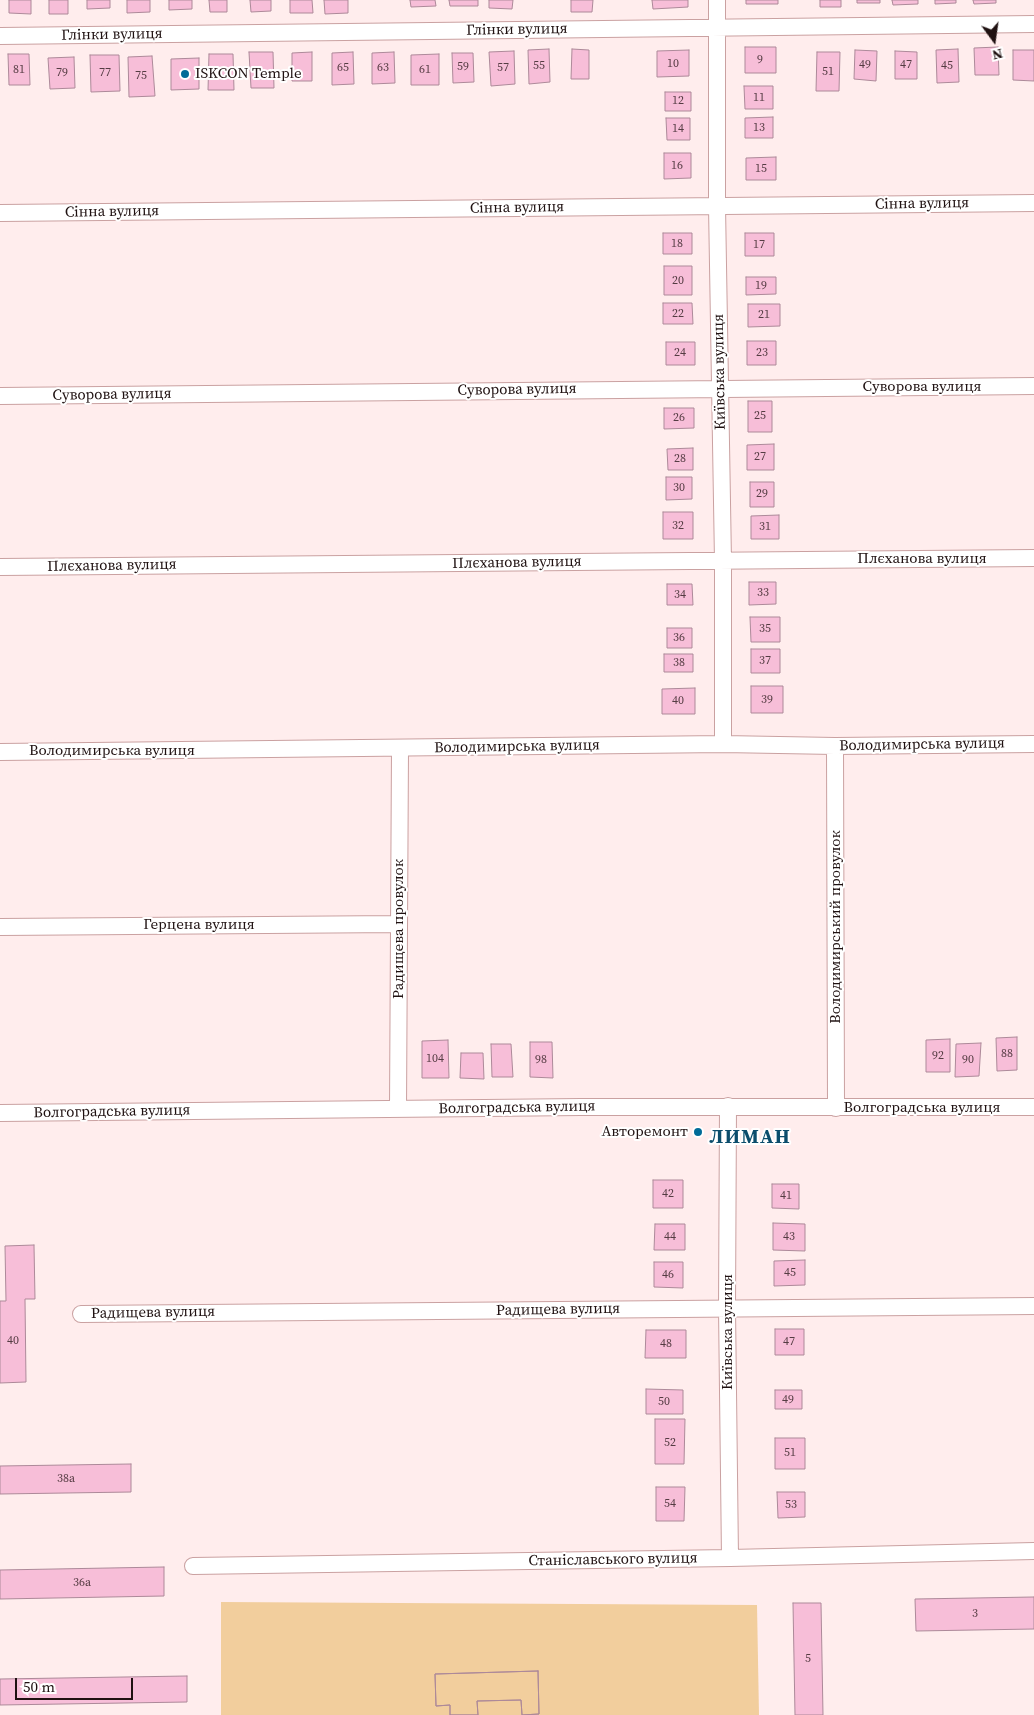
<!DOCTYPE html>
<meta charset="utf-8">
<style>
body{margin:0}
#map{position:relative;width:1034px;height:1715px;overflow:hidden;background:#ffeded;font-family:"Source Serif 4",serif}
canvas{display:block}
.north{position:absolute;left:969px;top:15px;width:50px;height:50px;-webkit-text-stroke:4px #fff;paint-order:stroke;rotate:166deg;font-size:14px;font-weight:700;line-height:20px;text-align:center;color:#1f1111}
.north::after{content:'';display:block;margin:auto;width:18px;height:22px;background:#1f1111;clip-path:polygon(50% 0,100% 100%,50% 72%,0 100%)}
.scale{position:absolute;left:15px;top:1678px;width:118px;height:22px;box-sizing:border-box;border:2px solid #1f1111;border-top:0;padding-left:6px;font-size:15px;line-height:18px;white-space:nowrap;color:#1f1111;-webkit-text-stroke:4px #fff;paint-order:stroke}
</style>
<div id="map">
<canvas width="1034" height="1715"></canvas>
<div class="north">N</div>
<div class="scale">50 m</div>
</div>
<script>
const ctx = document.querySelector('canvas').getContext('2d');
ctx.lineJoin = 'round';
function fill(path, color) { ctx.fillStyle = color; ctx.fill(path, 'evenodd'); }
const toPath = rows => new Path2D(rows.map(r => 'M' + r).join(''));
function strokePath(path, color, width, dash) { ctx.strokeStyle = color; ctx.lineWidth = width; ctx.lineCap = dash ? 'butt' : 'round'; ctx.setLineDash(dash || []); ctx.stroke(path); }
function write(font, color, halo, rows, align = 'center') {
  ctx.font = font + ' "Source Serif 4",serif'; ctx.lineWidth = 4; ctx.setLineDash([]); ctx.textBaseline = 'middle'; ctx.strokeStyle = halo; ctx.fillStyle = color; for (const [text, x, y, turn = 0] of rows) {
    ctx.save(); ctx.translate(x, y); ctx.rotate((+turn || 0) * Math.PI / 180); ctx.textAlign = isNaN(turn) ? turn : align; if (halo) ctx.strokeText(text, 0, 0); ctx.fillText(text, 0, 0); ctx.restore();
  }
}
const green = toPath([
 [221,1602,757,1605,759,1715,221,1715]
]);
const building = toPath([
 [9,0,31,0,31,14,9,13,9,0],
 [49,0,68,0,68,14,49,14,49,0],
 [87,0,110,0,110,8,87,9,87,0],
 [127,0,150,0,150,12,127,13,127,0],
 [169,0,192,0,192,9,169,10,169,0],
 [209,0,227,0,227,12,210,12,209,0],
 [250,0,271,0,271,11,251,12,250,0],
 [290,0,312,0,313,13,290,13,290,0],
 [324,0,348,0,348,13,325,14,324,0],
 [410,0,435,0,436,6,411,7,410,0],
 [449,0,478,0,478,6,450,6,449,0],
 [489,0,513,0,512,9,489,8,489,0],
 [571,0,593,0,592,12,571,12,571,0],
 [652,0,688,0,688,7,653,9,652,0],
 [746,0,778,0,778,4,746,4,746,0],
 [820,0,841,0,841,7,820,7,820,0],
 [857,0,880,0,880,3,857,3,857,0],
 [892,0,918,0,918,4,893,5,892,0],
 [935,0,956,0,956,3,935,4,935,0],
 [973,0,996,0,996,3,974,4,973,0],
 [745,47,776,47,776,73,745,73,745,47],
 [998,47,999,75,975,75,974,48,998,47],
 [549,49,550,82,529,84,528,50,549,49],
 [572,49,589,50,589,79,571,79,572,49],
 [958,49,959,82,937,83,936,50,958,49],
 [689,50,689,76,657,77,657,51,689,50],
 [855,50,877,51,876,81,854,79,855,50],
 [1013,50,1034,50,1034,81,1013,80,1013,50],
 [514,51,515,84,491,86,489,52,514,51],
 [895,51,917,52,917,79,895,79,895,51],
 [249,52,273,52,274,88,251,88,249,52],
 [312,52,312,81,292,81,292,53,312,52],
 [353,52,354,84,332,85,332,53,353,52],
 [394,52,395,83,372,84,372,53,394,52],
 [817,52,840,52,839,91,816,91,817,52],
 [452,53,473,53,474,82,453,83,452,53],
 [8,54,29,54,30,85,9,85,8,54],
 [209,54,233,54,234,90,208,90,209,54],
 [439,54,439,85,411,85,411,55,439,54],
 [90,55,119,55,120,91,91,92,90,55],
 [152,56,155,96,129,97,128,57,152,56],
 [74,57,75,88,50,89,48,58,74,57],
 [199,58,199,89,171,90,171,59,199,58],
 [744,86,773,86,773,109,745,109,744,86],
 [665,92,691,92,691,111,665,111,665,92],
 [773,117,773,138,745,138,745,118,773,117],
 [666,118,690,118,690,140,667,140,666,118],
 [664,153,691,153,691,178,664,179,664,153],
 [776,157,776,180,746,180,746,158,776,157],
 [663,233,692,233,692,254,663,254,663,233],
 [745,233,774,233,774,256,745,256,745,233],
 [664,266,692,266,692,295,664,295,664,266],
 [746,277,776,277,776,294,746,295,746,277],
 [663,303,692,303,693,324,663,324,663,303],
 [748,304,780,304,780,326,748,327,748,304],
 [747,341,776,341,776,365,747,365,747,341],
 [666,342,695,342,695,365,666,365,666,342],
 [748,401,772,401,772,432,748,432,748,401],
 [664,408,694,408,694,428,664,429,664,408],
 [774,444,774,470,747,470,747,445,774,444],
 [693,448,693,470,668,470,667,449,693,448],
 [666,477,692,477,692,499,666,500,666,477],
 [750,482,774,482,774,507,750,507,750,482],
 [663,512,693,512,693,539,663,539,663,512],
 [779,515,779,539,751,539,751,516,779,515],
 [749,582,776,582,776,604,749,605,749,582],
 [667,584,692,584,693,605,667,605,667,584],
 [750,617,780,617,780,642,751,642,750,617],
 [667,628,692,628,692,648,667,648,667,628],
 [751,649,780,649,780,673,751,673,751,649],
 [664,654,693,654,693,672,664,672,664,654],
 [751,686,783,686,783,713,751,713,751,686],
 [695,688,695,714,662,714,662,689,695,688],
 [1017,1037,1017,1070,997,1071,996,1038,1017,1037],
 [950,1039,950,1072,926,1072,926,1040,950,1039],
 [448,1040,449,1078,422,1078,422,1041,448,1040],
 [530,1042,552,1042,553,1078,530,1077,530,1042],
 [981,1043,979,1076,955,1077,956,1044,981,1043],
 [491,1044,511,1044,513,1077,492,1077,491,1044],
 [461,1053,483,1053,484,1079,460,1078,461,1053],
 [653,1180,683,1180,683,1208,653,1208,653,1180],
 [772,1184,799,1184,799,1209,772,1208,772,1184],
 [773,1223,805,1224,805,1251,773,1250,773,1223],
 [655,1224,685,1224,685,1250,654,1250,655,1224],
 [34,1245,35,1299,25,1299,26,1382,0,1383,0,1301,6,1301,5,1246,34,1245],
 [805,1260,805,1285,774,1286,774,1261,805,1260],
 [654,1262,683,1262,683,1288,654,1287,654,1262],
 [775,1329,804,1329,804,1355,775,1355,775,1329],
 [646,1330,686,1330,686,1358,645,1358,646,1330],
 [646,1389,683,1390,683,1414,646,1414,646,1389],
 [775,1390,802,1390,802,1409,775,1409,775,1390],
 [655,1419,685,1419,684,1464,655,1464,655,1419],
 [775,1438,805,1438,805,1469,775,1469,775,1438],
 [131,1464,131,1492,0,1494,0,1466,131,1464],
 [656,1487,685,1487,684,1521,656,1521,656,1487],
 [777,1492,805,1492,805,1517,778,1518,777,1492],
 [164,1567,164,1596,0,1599,0,1570,164,1567],
 [1034,1597,1034,1629,916,1631,915,1599,1034,1597],
 [793,1603,821,1603,823,1715,795,1715,793,1603],
 [538,1671,539,1714,522,1715,521,1700,477,1701,478,1715,450,1715,450,1705,436,1706,435,1674,538,1671],
 [538,1671,539,1714,522,1715,521,1700,477,1701,478,1715,450,1715,450,1705,436,1706,435,1674,538,1671],
 [187,1676,187,1702,0,1705,0,1679,187,1676]
]);
const minor = toPath([
 [717,0,717,206,723,561,723,744],
 [0,36,1034,24],
 [0,213,1034,203],
 [0,396,1034,386],
 [0,567,1034,558],
 [835,746,836,1108],
 [0,752,723,744,835,746,1034,744],
 [0,927,398,924],
 [728,1106,727,1308,730,1558],
 [398,1109,400,749],
 [0,1113,581,1107,1034,1107],
 [81,1314,1034,1306],
 [193,1566,730,1558,1034,1551]
]);
const markers = [
 [185,74,5,"#006b98"],
 [698,1132,5,"#006b98"]
];
const numberNames = [
 ["9",760,60],
 ["10",673,64],
 ["49",865,65],
 ["47",906,65],
 ["55",539,66],
 ["45",947,66],
 ["59",463,67],
 ["65",343,68],
 ["63",383,68],
 ["57",503,68],
 ["81",19,70],
 ["61",425,70],
 ["51",828,72],
 ["79",62,73],
 ["77",105,73],
 ["75",141,76],
 ["11",759,98],
 ["12",678,101],
 ["13",759,128],
 ["14",678,129],
 ["16",677,166],
 ["15",761,169],
 ["18",677,244],
 ["17",759,245],
 ["20",678,281],
 ["19",761,286],
 ["22",678,314],
 ["21",764,315],
 ["24",680,353],
 ["23",762,353],
 ["25",760,416],
 ["26",679,418],
 ["27",760,457],
 ["28",680,459],
 ["30",679,488],
 ["29",762,494],
 ["32",678,526],
 ["31",765,527],
 ["33",763,593],
 ["34",680,595],
 ["35",765,629],
 ["36",679,638],
 ["37",765,661],
 ["38",679,663],
 ["39",767,700],
 ["40",678,701],
 ["88",1007,1054],
 ["92",938,1056],
 ["104",435,1059],
 ["98",541,1060],
 ["90",968,1060],
 ["42",668,1194],
 ["41",786,1196],
 ["44",670,1237],
 ["43",789,1237],
 ["45",790,1273],
 ["46",668,1275],
 ["40",13,1341],
 ["47",789,1342],
 ["48",666,1344],
 ["49",788,1400],
 ["50",664,1402],
 ["52",670,1443],
 ["51",790,1453],
 ["38а",66,1479],
 ["54",670,1504],
 ["53",791,1505],
 ["36а",82,1583],
 ["3",975,1614],
 ["5",808,1659]
];
const streetNames = [
 ["Глінки вулиця",517,30,-1],
 ["Глінки вулиця",112,35,-1],
 ["Сінна вулиця",922,204,-1],
 ["Сінна вулиця",517,208,-1],
 ["Сінна вулиця",112,212,-1],
 ["Київська вулиця",720,372,-91],
 ["Суворова вулиця",922,387],
 ["Суворова вулиця",517,390,-1],
 ["Суворова вулиця",112,395,-1],
 ["Плєханова вулиця",922,559],
 ["Плєханова вулиця",517,563,-1],
 ["Плєханова вулиця",112,566,-1],
 ["Володимирська вулиця",922,745,-1],
 ["Володимирська вулиця",517,747,-1],
 ["Володимирська вулиця",112,751],
 ["Герцена вулиця",199,925],
 ["Володимирський провулок",836,927,-90],
 ["Радищева провулок",399,929,-90],
 ["Волгоградська вулиця",517,1108,-1],
 ["Волгоградська вулиця",922,1108],
 ["Волгоградська вулиця",112,1112,-1],
 ["Радищева вулиця",558,1310,-1],
 ["Радищева вулиця",153,1313,-1],
 ["Київська вулиця",728,1332,-90],
 ["Станіславського вулиця",613,1560,-1]
];
const poiNames = [
 ["ISKCON Temple",195,74],
 ["Авторемонт",688,1132,"right"]
];
const districtNames = [
 ["ЛИМАН",750,1138]
];
fill(green, '#f2ce9d');
fill(building, '#f7bed8');
strokePath(building, '#ad8999', 1);
strokePath(minor, '#caa1a1', 18);
strokePath(minor, '#fff', 16);
for (const [x, y, r, color] of markers) { const dot = new Path2D(); dot.arc(x, y, r, 0, 2 * Math.PI); ctx.fillStyle = color; ctx.fill(dot); strokePath(dot, '#fff', 2); }
write('12px', '#553c43', null, numberNames);
write('15px', '#1f1111', '#fff', streetNames);
write('15px', '#1f1111', '#fff', poiNames, 'left');
ctx.letterSpacing = '1px';
write('bold 20px', '#0b4d6c', '#fff', districtNames);
ctx.letterSpacing = '0px';
</script>
